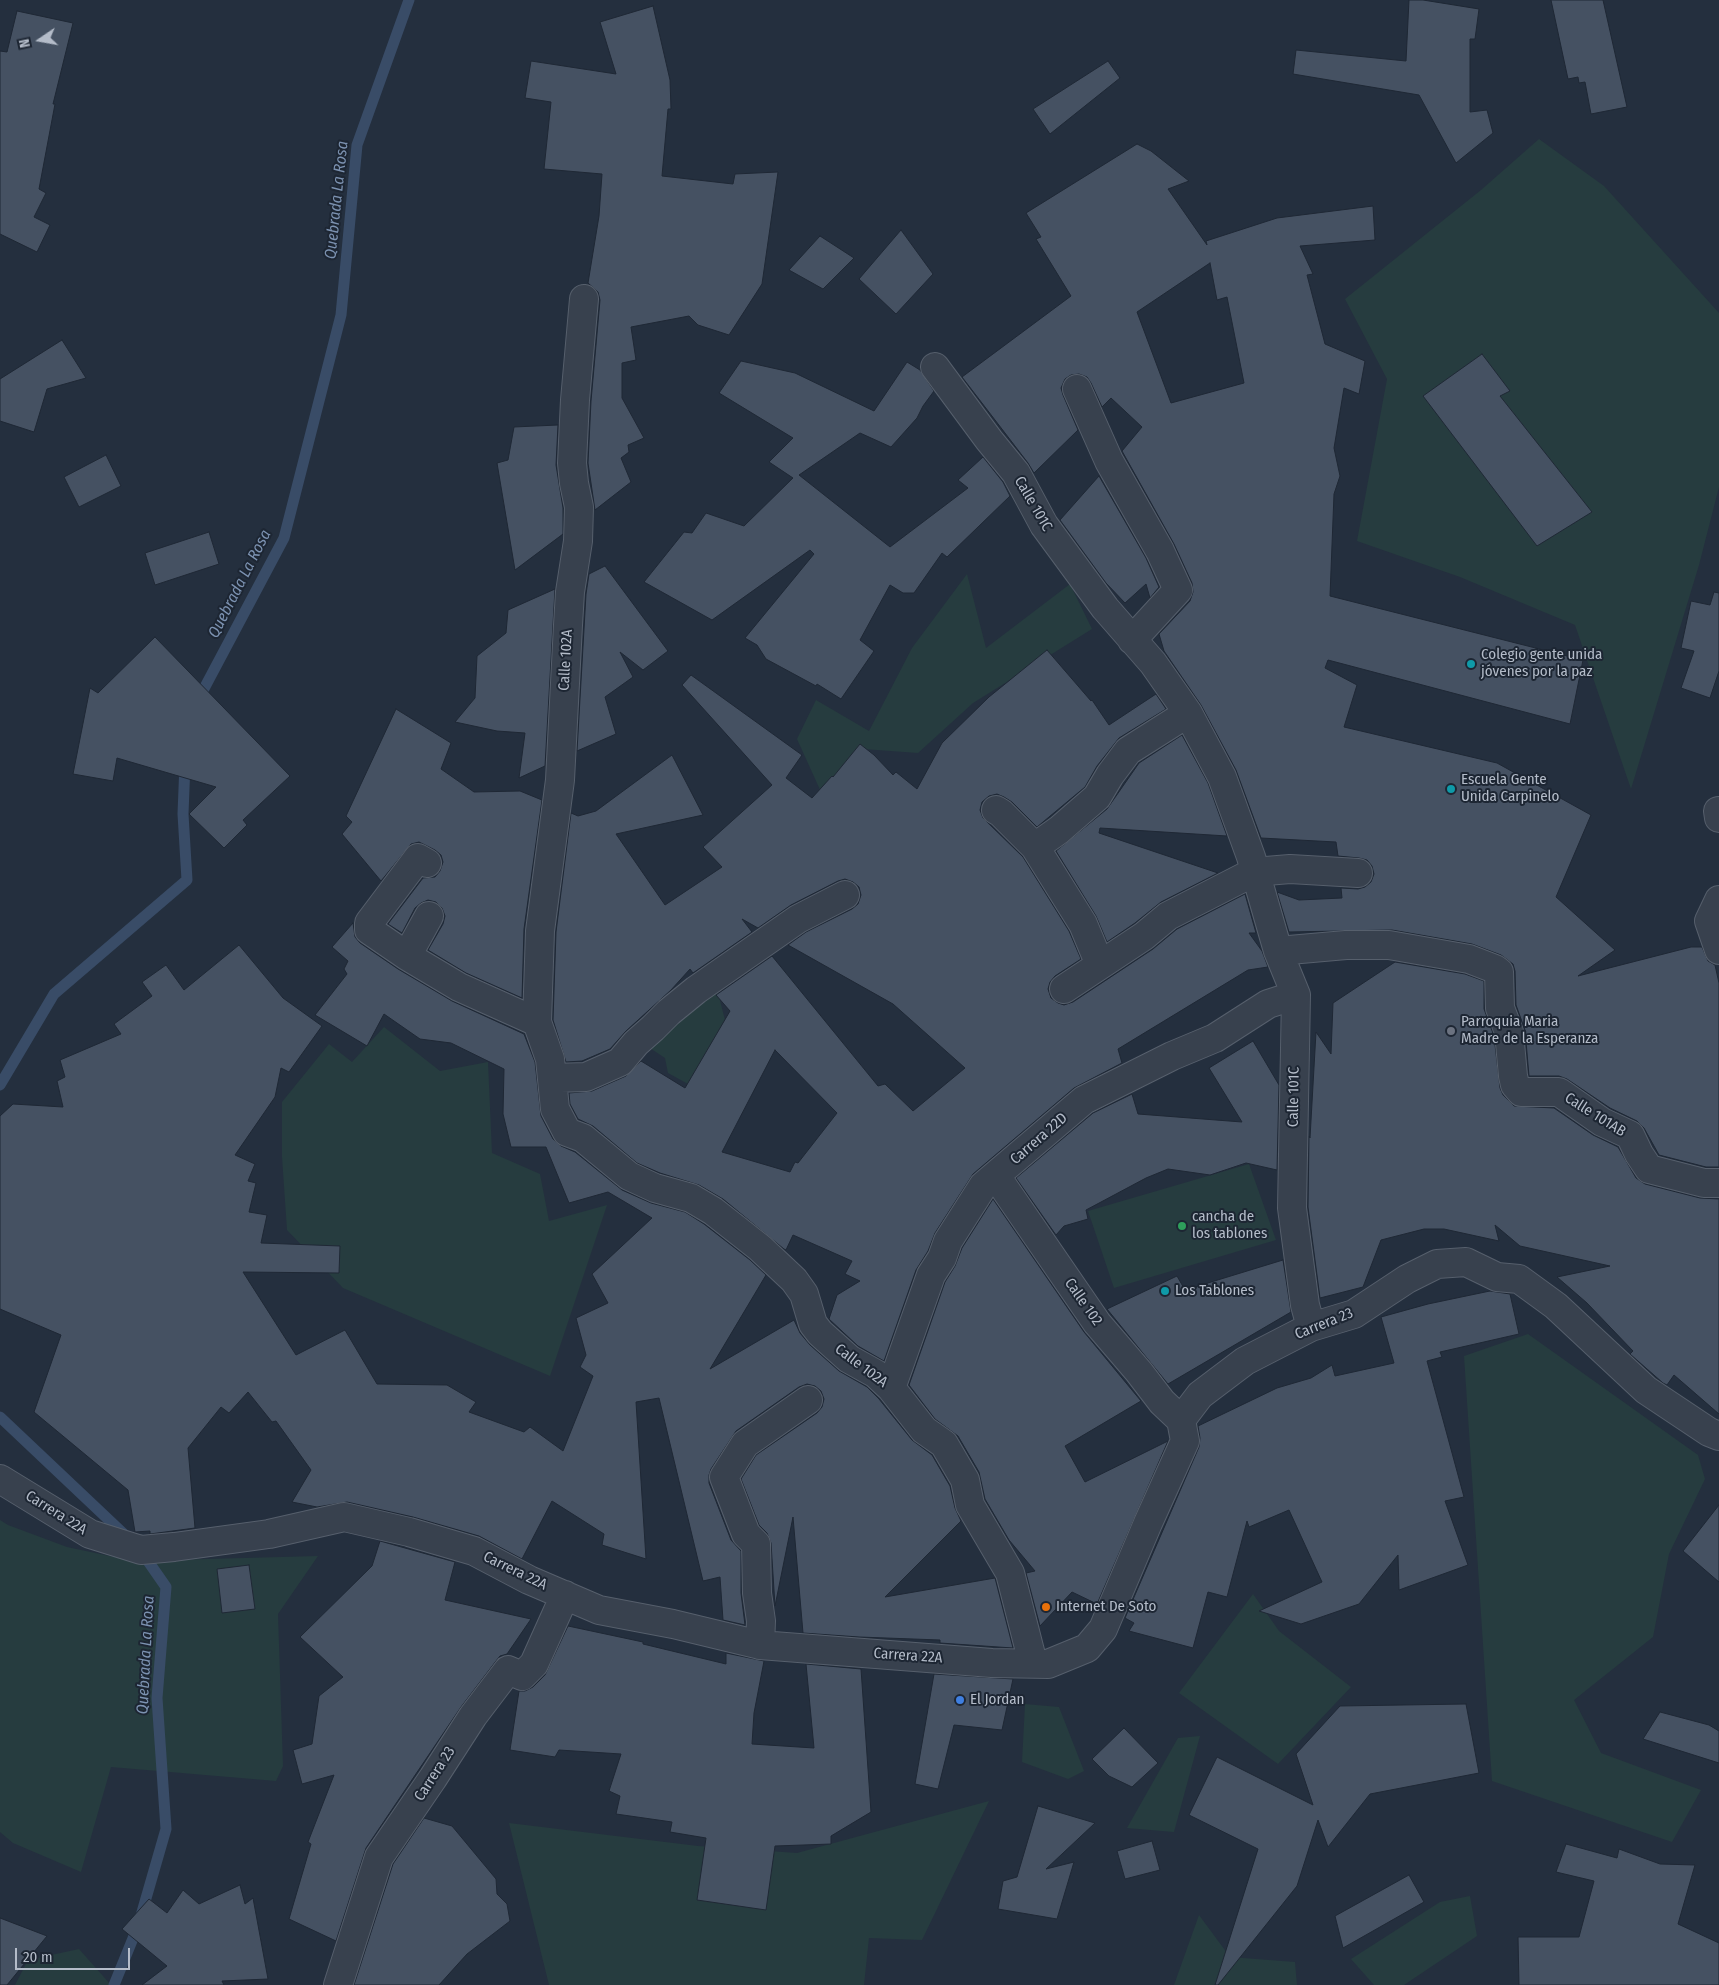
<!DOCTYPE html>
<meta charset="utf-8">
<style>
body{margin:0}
#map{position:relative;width:1719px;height:1985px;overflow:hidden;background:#242f3e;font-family:"Fira Sans Condensed",sans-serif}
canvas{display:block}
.north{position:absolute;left:15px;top:15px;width:50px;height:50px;-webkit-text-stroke:4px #1d2633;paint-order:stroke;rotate:258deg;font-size:14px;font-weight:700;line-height:20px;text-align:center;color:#b4bcc9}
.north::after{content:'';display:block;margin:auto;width:18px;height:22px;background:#b4bcc9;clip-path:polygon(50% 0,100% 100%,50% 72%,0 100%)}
.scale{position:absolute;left:15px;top:1948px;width:115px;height:22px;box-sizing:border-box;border:2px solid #b4bcc9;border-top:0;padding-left:6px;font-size:15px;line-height:18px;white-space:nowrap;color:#b4bcc9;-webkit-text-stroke:4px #1d2633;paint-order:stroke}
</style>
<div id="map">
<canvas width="1719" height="1985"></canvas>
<div class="north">N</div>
<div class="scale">20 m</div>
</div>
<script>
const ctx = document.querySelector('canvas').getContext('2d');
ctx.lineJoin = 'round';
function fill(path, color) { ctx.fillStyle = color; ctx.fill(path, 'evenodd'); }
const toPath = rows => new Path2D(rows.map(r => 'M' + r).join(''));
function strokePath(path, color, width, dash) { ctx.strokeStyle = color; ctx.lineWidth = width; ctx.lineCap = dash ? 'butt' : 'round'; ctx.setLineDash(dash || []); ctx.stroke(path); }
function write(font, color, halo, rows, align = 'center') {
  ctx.font = font + ' "Fira Sans Condensed",sans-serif'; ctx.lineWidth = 4; ctx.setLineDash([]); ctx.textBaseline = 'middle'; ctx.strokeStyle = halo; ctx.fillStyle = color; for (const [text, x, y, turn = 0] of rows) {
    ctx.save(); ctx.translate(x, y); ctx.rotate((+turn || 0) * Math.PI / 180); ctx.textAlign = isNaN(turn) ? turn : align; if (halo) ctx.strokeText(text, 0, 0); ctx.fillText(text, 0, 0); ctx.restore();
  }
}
const green = toPath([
 [1539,139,1604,186,1719,313,1719,487,1699,565,1631,789,1575,625,1460,577,1357,541,1387,379,1345,299,1481,190],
 [967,574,986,648,1070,584,1092,629,973,703,918,753,863,749,826,803,797,739,816,700,869,731,912,648],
 [716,985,725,1020,688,1084,668,1073,665,1058,647,1046],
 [384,1027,440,1071,488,1062,492,1153,540,1174,549,1221,607,1205,550,1376,343,1288,287,1230,282,1157,282,1102,329,1044,352,1062],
 [1249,1164,1276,1240,1114,1288,1088,1211],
 [1528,1334,1698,1455,1705,1479,1669,1554,1653,1637,1574,1700,1601,1753,1701,1790,1672,1842,1492,1781,1464,1356],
 [0,1520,8,1525,67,1547,133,1561,318,1556,278,1614,283,1766,276,1781,111,1767,81,1872,13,1843,0,1832],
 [1253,1594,1279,1631,1351,1687,1278,1764,1179,1693],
 [1025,1704,1059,1707,1084,1771,1068,1779,1022,1762],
 [1200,1736,1174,1832,1127,1828,1178,1738],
 [989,1801,922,1940,869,1938,864,1985,549,1985,509,1823,698,1846,797,1853],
 [1470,1896,1477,1936,1404,1985,1374,1985,1351,1959,1440,1902],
 [1199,1915,1230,1957,1295,1962,1297,1985,1174,1985],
 [79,1949,111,1985,15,1985,28,1960]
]);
const stream = toPath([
 [198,700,284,538,341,315,357,145,409,0],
 [0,1085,54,994,187,880,183,814,185,763],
 [0,1417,128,1538],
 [114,1985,138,1926,166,1829,157,1698,166,1587,141,1551]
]);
const building = toPath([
 [1409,0,1423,0,1479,9,1475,39,1470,39,1470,112,1487,110,1493,133,1456,163,1419,95,1293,74,1296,50,1406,61,1409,0],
 [1551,0,1603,0,1627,107,1591,114,1585,82,1579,83,1578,77,1568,79,1551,0],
 [653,6,670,80,671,109,668,109,662,176,733,184,735,174,778,172,762,284,729,335,698,325,689,316,631,327,636,360,622,363,622,398,644,438,628,445,629,452,621,458,631,482,595,510,588,463,591,401,600,300,598,292,588,283,599,216,602,174,544,169,551,102,525,98,531,61,616,74,600,22,653,6],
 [17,11,73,23,53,104,55,104,39,189,46,193,34,217,50,225,37,252,0,234,0,51,7,52,17,11],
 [1108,61,1120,78,1050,134,1033,109,1108,61],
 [1137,144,1151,151,1189,181,1168,189,1207,245,1206,241,1277,218,1373,206,1375,240,1300,246,1313,274,1307,275,1325,344,1365,361,1359,394,1344,388,1334,448,1340,476,1334,494,1330,596,1583,660,1570,724,1328,660,1325,668,1357,685,1344,727,1497,763,1591,815,1556,897,1615,950,1578,976,1691,947,1702,947,1708,961,1715,965,1719,983,1719,1167,1706,1167,1659,1155,1644,1128,1637,1121,1610,1108,1567,1079,1559,1076,1529,1076,1525,1030,1516,1005,1515,971,1513,964,1501,955,1472,944,1392,930,1289,932,1277,892,1299,900,1342,898,1341,888,1358,889,1365,887,1371,882,1374,874,1372,866,1367,860,1359,858,1338,856,1336,842,1261,838,1236,770,1201,705,1164,651,1159,634,1190,601,1193,592,1192,583,1174,544,1122,451,1142,427,1111,398,1102,407,1091,383,1087,377,1079,374,1071,375,1065,379,1061,388,1063,395,1078,430,1034,473,1028,463,962,377,1071,296,1036,239,1041,237,1026,213,1137,144],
 [1210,263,1217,300,1227,297,1244,383,1171,403,1137,312,1210,263],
 [901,230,933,274,896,314,859,279,901,230],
 [820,236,854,258,823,289,789,270,820,236],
 [62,340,86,378,47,389,34,432,0,421,0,379,62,340],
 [1482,354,1510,391,1500,396,1592,512,1537,546,1423,396,1482,354],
 [741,361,795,373,874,411,907,362,920,370,934,391,923,406,917,418,891,447,860,433,799,475,890,547,968,488,958,480,983,457,1003,482,1010,496,947,557,942,553,914,593,903,593,890,585,860,640,874,651,841,699,817,684,816,686,766,659,757,645,745,638,814,554,810,550,712,620,644,582,684,532,692,533,706,513,744,526,793,478,769,462,793,438,719,393,741,361],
 [558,425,556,465,563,508,563,534,515,570,497,463,508,460,514,427,558,425],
 [106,455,121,486,79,507,64,477,106,455],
 [1099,476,1146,558,1159,587,1150,598,1146,584,1125,603,1106,583,1060,520,1099,476],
 [209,532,219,564,155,585,145,553,209,532],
 [605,566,668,651,643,670,620,652,633,677,605,697,616,734,577,751,586,594,589,574,605,566],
 [555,589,545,766,519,778,525,733,497,731,455,722,475,698,477,656,506,633,508,610,555,589],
 [1714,592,1719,593,1719,671,1710,698,1681,688,1694,651,1681,648,1691,601,1710,605,1714,592],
 [155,637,290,776,243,820,247,825,224,848,189,814,216,787,117,758,113,781,73,774,90,688,98,693,155,637],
 [1047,650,1091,701,1092,700,1109,725,1156,694,1166,709,1119,738,1097,766,1085,787,1037,827,1012,802,1004,797,997,794,989,796,982,802,980,810,983,818,1023,857,1069,931,1081,959,1055,976,1050,982,1048,989,1051,998,1058,1003,1064,1005,1073,1002,1153,949,1177,929,1245,894,1256,933,1249,933,1262,951,1268,967,1248,970,1118,1049,1122,1063,1074,1088,973,1174,935,1233,928,1251,916,1270,884,1361,858,1346,829,1319,837,1295,860,1281,845,1274,852,1261,793,1235,786,1250,784,1249,723,1199,699,1185,660,1173,637,1163,593,1126,578,1119,570,1104,569,1093,592,1091,626,1076,641,1061,685,1088,730,1011,716,995,772,956,878,1086,885,1084,913,1111,965,1068,893,1004,788,945,806,932,852,909,858,904,861,895,859,887,853,882,845,879,838,881,791,905,758,928,742,919,752,932,693,973,690,969,671,990,626,1031,610,1049,582,1061,566,1062,553,1020,556,932,571,813,578,816,596,811,672,755,703,815,616,834,665,905,722,867,703,847,772,785,682,685,691,675,802,755,786,778,812,798,832,776,833,777,860,744,874,755,893,775,896,772,917,789,942,743,989,697,1047,650],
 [775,1050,837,1113,798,1163,795,1162,790,1172,722,1152,775,1050],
 [396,709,451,743,441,769,474,792,520,791,542,800,524,929,522,998,466,973,428,950,443,924,445,916,442,908,436,902,428,900,421,903,415,908,402,933,388,924,423,878,435,877,440,871,443,862,441,855,435,850,419,842,411,844,381,881,342,834,352,822,346,816,396,709],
 [1182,735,1208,783,1227,836,1100,828,1099,833,1218,873,1161,902,1135,923,1107,942,1096,916,1056,851,1107,809,1139,763,1182,735],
 [353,923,355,937,360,943,398,969,452,1001,524,1034,535,1062,541,1116,553,1139,561,1146,575,1152,622,1190,651,1203,685,1212,704,1224,750,1260,766,1275,710,1369,794,1320,800,1333,810,1345,839,1371,867,1387,879,1399,912,1440,932,1455,950,1486,955,1508,961,1521,885,1597,995,1578,1013,1648,940,1643,940,1640,859,1637,803,1633,793,1517,775,1606,771,1543,767,1533,759,1525,741,1479,756,1455,817,1413,822,1407,824,1399,821,1391,815,1386,807,1384,799,1387,736,1431,711,1469,709,1475,709,1483,731,1540,741,1551,741,1593,745,1625,723,1620,720,1577,703,1581,659,1398,636,1402,646,1559,602,1545,604,1534,552,1501,522,1559,479,1536,413,1517,347,1502,317,1507,292,1502,311,1470,276,1421,272,1422,248,1392,229,1413,221,1407,188,1448,195,1528,150,1534,150,1531,135,1532,128,1490,34,1412,61,1335,0,1309,0,1116,13,1104,63,1107,57,1081,65,1077,60,1060,121,1034,114,1024,152,996,142,982,166,965,184,990,239,945,283,998,322,1026,289,1072,281,1068,275,1097,235,1155,255,1164,248,1181,256,1183,249,1212,267,1215,261,1243,340,1246,339,1273,243,1272,296,1355,345,1330,377,1384,447,1385,476,1402,469,1412,524,1432,530,1427,563,1451,593,1376,580,1367,586,1355,576,1318,608,1303,592,1274,652,1218,608,1192,569,1203,546,1147,511,1147,503,1114,504,1069,451,1043,420,1039,384,1014,367,1046,315,1015,347,974,344,969,348,961,332,947,353,923],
 [1395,962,1465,974,1484,981,1484,1009,1494,1036,1500,1088,1503,1095,1514,1106,1554,1108,1593,1135,1618,1147,1636,1178,1645,1184,1700,1198,1719,1199,1719,1414,1674,1375,1667,1385,1663,1383,1630,1354,1633,1351,1587,1303,1557,1277,1610,1266,1520,1246,1495,1225,1499,1241,1444,1229,1424,1229,1381,1240,1363,1287,1320,1298,1308,1207,1309,1136,1310,1138,1316,1032,1331,1054,1333,1003,1395,962],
 [1253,1041,1279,1085,1277,1170,1246,1163,1210,1175,1168,1169,1146,1178,1086,1210,1088,1219,1064,1226,1056,1235,1016,1178,1093,1113,1132,1094,1138,1114,1242,1122,1209,1068,1253,1041],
 [993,1199,1084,1332,1141,1401,1065,1446,1085,1482,1168,1441,1097,1604,1072,1592,1040,1626,1026,1573,1035,1571,1009,1540,985,1499,979,1472,958,1436,935,1419,909,1385,945,1282,955,1266,962,1248,993,1199],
 [1283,1260,1291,1312,1168,1384,1107,1309,1177,1276,1185,1290,1283,1260],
 [1490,1291,1510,1294,1519,1334,1440,1352,1442,1357,1427,1361,1464,1497,1445,1501,1468,1565,1399,1590,1398,1555,1359,1604,1301,1624,1259,1611,1322,1582,1289,1510,1249,1527,1247,1521,1227,1597,1208,1592,1193,1648,1129,1631,1134,1623,1125,1618,1199,1447,1200,1438,1198,1426,1277,1388,1311,1378,1332,1365,1335,1376,1394,1363,1381,1317,1428,1304,1490,1291],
 [1719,1505,1719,1582,1683,1551,1719,1505],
 [380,1541,455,1562,445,1600,531,1619,507,1654,500,1656,496,1661,461,1707,366,1848,336,1941,289,1919,311,1844,308,1842,334,1775,302,1784,293,1750,312,1744,319,1696,343,1677,300,1637,372,1566,380,1541],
 [249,1565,255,1609,222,1613,217,1569,249,1565],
 [568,1626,643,1642,643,1644,726,1664,726,1653,764,1661,754,1713,752,1744,814,1748,806,1664,861,1669,871,1812,831,1836,831,1844,775,1846,766,1910,697,1900,706,1838,670,1832,672,1822,616,1814,620,1796,609,1791,621,1754,559,1750,555,1757,510,1750,519,1691,525,1691,533,1687,545,1675,568,1626],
 [934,1674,1013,1679,1002,1730,954,1725,938,1789,915,1784,934,1674],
 [1466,1704,1479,1773,1370,1794,1328,1847,1318,1820,1297,1886,1218,1985,1215,1985,1258,1849,1189,1815,1217,1757,1313,1805,1296,1754,1340,1706,1466,1704],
 [1660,1712,1709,1725,1719,1731,1719,1763,1643,1739,1660,1712],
 [1124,1728,1158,1763,1132,1787,1109,1776,1092,1759,1124,1728],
 [1038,1806,1095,1823,1046,1869,1074,1862,1057,1919,998,1909,1003,1881,1017,1877,1038,1806],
 [424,1818,452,1826,496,1879,497,1894,507,1904,510,1921,467,1954,439,1985,354,1985,393,1864,424,1818],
 [1152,1841,1160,1870,1125,1879,1117,1851,1152,1841],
 [1566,1844,1617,1858,1619,1849,1660,1864,1695,1865,1678,1924,1719,1943,1719,1985,1519,1985,1518,1937,1579,1937,1594,1881,1556,1872,1566,1844],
 [1409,1875,1424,1902,1343,1948,1335,1916,1409,1875],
 [240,1885,245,1904,253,1898,268,1979,222,1981,224,1985,142,1985,167,1966,122,1929,149,1899,167,1913,183,1890,199,1904,240,1885],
 [0,1918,47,1936,7,1985,0,1985,0,1918]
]);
const minor = toPath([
 [584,299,575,400,572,463,574,483,579,507,578,541,570,592,568,625,560,780,540,931,537,1022,550,1059,555,1109,567,1132,583,1138,629,1176,655,1188,691,1198,713,1211,760,1248,794,1280,804,1294,813,1324,820,1333,849,1359,876,1374,891,1388,924,1430,944,1444,965,1480,970,1505,1010,1573,1033,1663],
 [935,367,989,440,1016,473,1044,525,1069,559,1105,608,1153,663,1188,713,1222,777,1251,857,1278,951,1296,995,1292,1208,1305,1305,1311,1327],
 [1077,389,1109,461,1160,551,1178,590,1132,640],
 [996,810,1001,813,1035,847,1083,924,1100,965],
 [1718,811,1719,818],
 [1035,847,1059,830,1097,797,1110,775,1128,751,1188,713],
 [1719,900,1709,921,1719,950],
 [429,916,407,956,459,987,537,1022],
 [1278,951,1346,945,1389,945,1469,959,1495,969,1499,972,1500,1008,1509,1032,1513,1076,1515,1085,1521,1092,1559,1092,1602,1122,1630,1135,1639,1154,1649,1169,1704,1183,1719,1183],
 [407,956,369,930,369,923,418,858,427,863],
 [1064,989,1144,936,1168,916,1254,872,1290,869,1358,873],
 [552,1078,586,1077,620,1062,636,1043,653,1028,669,1012,696,990,798,919,845,895],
 [996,1176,1097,1323,1139,1372,1162,1402,1181,1420],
 [891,1388,931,1275,942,1258,948,1241,983,1186,1084,1100,1172,1056,1215,1038,1268,1004,1296,995],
 [0,1479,90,1534,141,1550,174,1547,269,1534,344,1517,409,1532,474,1551,529,1580,599,1610,673,1624,760,1645,992,1663,1048,1664,1087,1648,1103,1629,1148,1523,1185,1441,1181,1420,1200,1395,1245,1361,1311,1327,1354,1314,1407,1279,1437,1264,1466,1262,1497,1277,1519,1279,1556,1306,1646,1390,1709,1432,1719,1436],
 [760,1645,761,1621,757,1593,756,1544,746,1534,724,1477,745,1444,808,1400],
 [338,1985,379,1857,433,1778,473,1716,508,1670,522,1676,534,1664,565,1595]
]);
const markers = [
 [1471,664,5,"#0f9aa8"],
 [1451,789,5,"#0f9aa8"],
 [1451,1031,5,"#6b7280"],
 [1182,1226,5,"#2e9e5b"],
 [1165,1291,5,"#0f9aa8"],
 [1046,1607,5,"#e8710a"],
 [960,1700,5,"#3f7fe0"]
];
const streetNames = [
 ["Calle 101C",1033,504,60],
 ["Calle 102A",566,660,-87],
 ["Calle 101C",1294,1097,-89],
 ["Calle 101AB",1595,1115,32],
 ["Carrera 22D",1039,1139,-41],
 ["Calle 102",1083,1302,55],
 ["Carrera 23",1324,1324,-22],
 ["Calle 102A",861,1366,37],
 ["Carrera 22A",56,1513,32],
 ["Carrera 22A",515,1571,26],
 ["Carrera 22A",908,1656,4],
 ["Carrera 23",435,1774,-57]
];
const poiNames = [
 ["Colegio gente unida",1481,655],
 ["jóvenes por la paz",1481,672],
 ["Escuela Gente",1461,780],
 ["Unida Carpinelo",1461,797],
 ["Parroquia Maria",1461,1022],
 ["Madre de la Esperanza",1461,1039],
 ["cancha de",1192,1217],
 ["los tablones",1192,1234],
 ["Los Tablones",1175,1291],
 ["Internet De Soto",1056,1607],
 ["El Jordan",970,1700]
];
const waterNames = [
 ["Quebrada La Rosa",337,200,-84],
 ["Quebrada La Rosa",240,584,-63],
 ["Quebrada La Rosa",146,1655,-87]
];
fill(green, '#263c3f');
strokePath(stream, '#394c67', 11);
fill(building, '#455162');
strokePath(building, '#1f2835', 1);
strokePath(minor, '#565f6c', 30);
strokePath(minor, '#38414e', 28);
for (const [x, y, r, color] of markers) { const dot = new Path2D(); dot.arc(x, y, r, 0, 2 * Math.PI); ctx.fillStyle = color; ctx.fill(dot); strokePath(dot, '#1d2633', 2); }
write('15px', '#b4bcc9', '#1d2633', streetNames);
write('15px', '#b4bcc9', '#1d2633', poiNames, 'left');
write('italic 16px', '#7c92b1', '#1d2633', waterNames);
</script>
